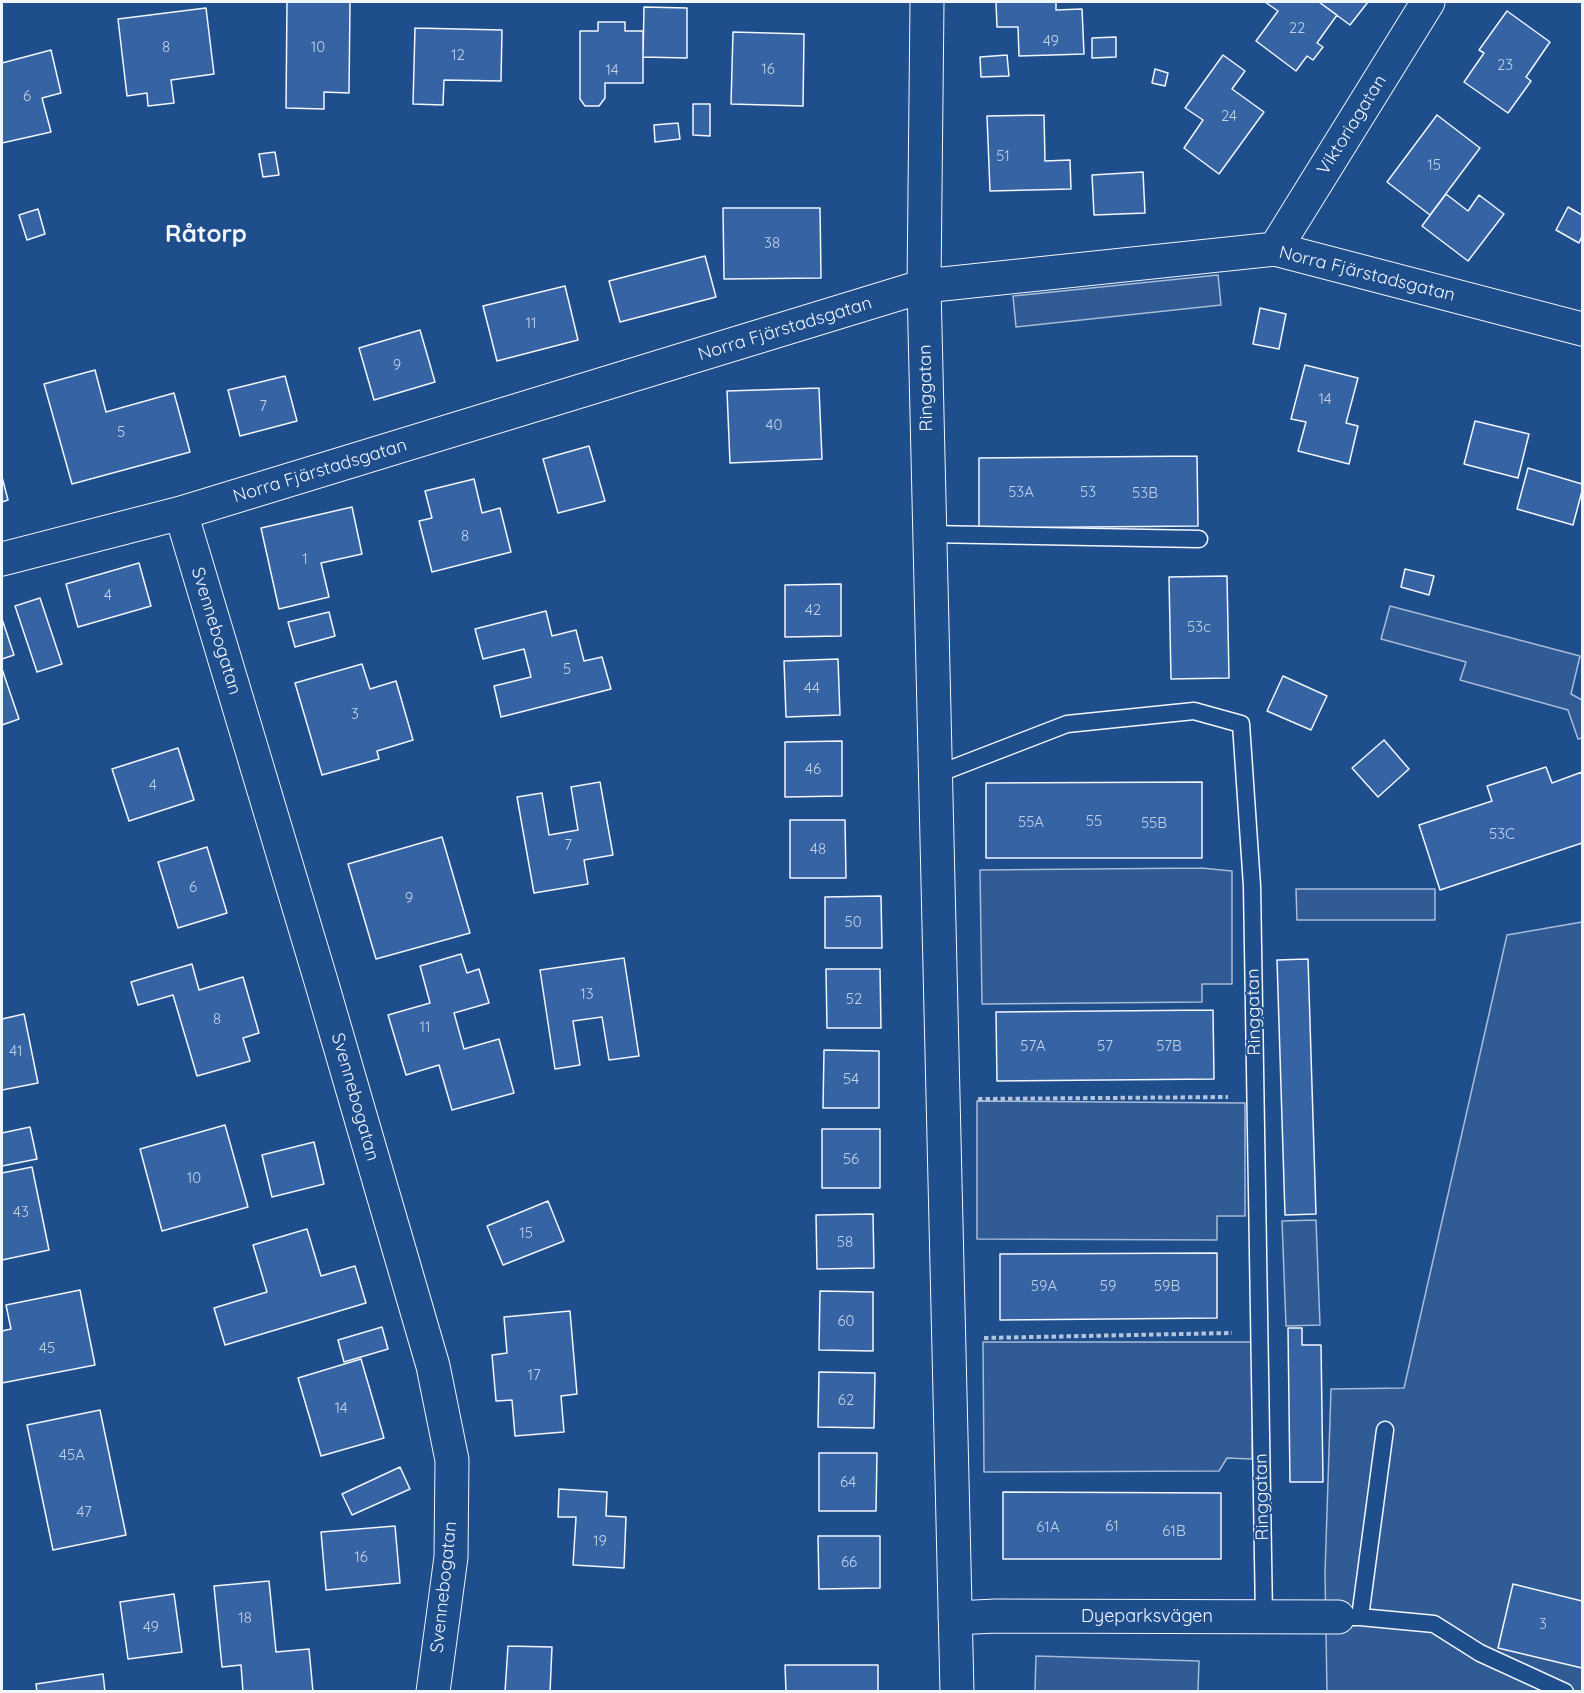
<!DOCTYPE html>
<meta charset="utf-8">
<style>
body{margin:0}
#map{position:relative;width:1584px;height:1693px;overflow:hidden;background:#1f4e8c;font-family:Quicksand,sans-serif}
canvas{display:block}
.frame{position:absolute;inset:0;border:3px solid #f2f6ff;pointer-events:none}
</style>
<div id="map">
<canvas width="1584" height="1693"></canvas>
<div class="frame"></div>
</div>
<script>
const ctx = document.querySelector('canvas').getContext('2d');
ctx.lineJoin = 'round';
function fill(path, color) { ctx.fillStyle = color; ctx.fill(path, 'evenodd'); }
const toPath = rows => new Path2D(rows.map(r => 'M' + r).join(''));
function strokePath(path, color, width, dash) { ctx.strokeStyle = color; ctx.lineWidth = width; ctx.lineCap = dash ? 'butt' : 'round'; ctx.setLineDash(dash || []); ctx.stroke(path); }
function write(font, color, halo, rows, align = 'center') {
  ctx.font = font + ' Quicksand,sans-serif'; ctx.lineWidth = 4.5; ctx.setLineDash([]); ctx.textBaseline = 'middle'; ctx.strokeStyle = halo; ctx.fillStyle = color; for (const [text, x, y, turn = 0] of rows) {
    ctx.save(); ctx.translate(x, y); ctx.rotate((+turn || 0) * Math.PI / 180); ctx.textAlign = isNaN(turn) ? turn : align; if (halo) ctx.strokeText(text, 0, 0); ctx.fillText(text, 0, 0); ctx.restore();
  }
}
const built = toPath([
 [1218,275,1221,305,1016,327,1013,296,1218,275],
 [1390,606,1580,656,1571,694,1582,700,1582,738,1578,739,1568,710,1460,680,1466,662,1381,639,1390,606],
 [1201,868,1232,871,1232,984,1202,984,1202,1002,982,1004,980,870,1201,868],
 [1296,889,1435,889,1435,920,1297,920,1296,889],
 [1582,922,1582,1691,1327,1692,1325,1573,1331,1389,1404,1388,1507,935,1582,922],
 [977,1101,1245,1103,1245,1216,1217,1216,1217,1240,977,1239,977,1101],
 [1316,1220,1320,1325,1286,1326,1282,1221,1316,1220],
 [983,1342,1253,1342,1252,1459,1227,1458,1219,1471,984,1472,983,1342],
 [1036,1656,1199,1661,1198,1691,1035,1691,1036,1656]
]);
const building = toPath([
 [287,2,350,2,349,93,324,92,324,109,286,108,287,2],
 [996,2,1056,2,1056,10,1082,9,1084,54,1019,56,1018,27,997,27,996,2],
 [1265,2,1319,2,1337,15,1317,43,1323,47,1313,60,1307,56,1296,71,1256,41,1278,11,1265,2],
 [1319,2,1368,2,1350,25,1319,2],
 [644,7,687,8,687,58,643,57,644,7],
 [206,8,214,74,171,80,174,103,148,106,147,93,127,96,118,19,206,8],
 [1507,11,1550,42,1526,77,1531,81,1508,113,1464,82,1484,53,1479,50,1507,11],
 [598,22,625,22,625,31,643,31,643,83,605,83,605,98,599,106,585,106,580,99,580,31,598,31,598,22],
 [415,28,502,30,501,81,444,80,443,105,413,104,415,28],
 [733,32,804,34,803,106,731,104,733,32],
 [1116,37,1116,57,1092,58,1092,38,1116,37],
 [51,50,61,93,42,98,51,132,2,143,2,63,51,50],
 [1007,55,1009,76,981,77,980,57,1007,55],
 [1223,55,1245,71,1232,89,1264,112,1219,174,1184,148,1203,120,1185,108,1223,55],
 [1155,69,1168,73,1165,86,1152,83,1155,69],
 [693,104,710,104,710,136,693,135,693,104],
 [1044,115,1045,161,1070,160,1071,189,990,191,987,116,1044,115],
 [1437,115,1480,148,1430,215,1387,182,1437,115],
 [678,123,680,139,655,142,654,125,678,123],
 [275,152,279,175,263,177,259,154,275,152],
 [1143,172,1145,213,1094,215,1092,175,1143,172],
 [1446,194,1468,211,1479,195,1504,214,1468,261,1422,226,1446,194],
 [1568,207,1582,215,1582,236,1579,243,1556,230,1568,207],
 [723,208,820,208,821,278,724,279,723,208],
 [38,209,45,234,27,240,19,215,38,209],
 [705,256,716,297,620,322,609,281,705,256],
 [565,286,578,340,497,361,483,306,565,286],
 [1260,308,1286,314,1279,349,1253,344,1260,308],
 [420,330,435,382,374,400,359,348,420,330],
 [1305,365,1358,378,1346,423,1358,426,1349,464,1298,451,1306,422,1291,419,1305,365],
 [95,370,106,412,174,393,190,452,72,484,44,384,95,370],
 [285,376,297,421,240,436,228,390,285,376],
 [819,388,822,459,730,463,727,391,819,388],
 [1475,421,1529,434,1518,478,1464,464,1475,421],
 [589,446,605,501,558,513,543,459,589,446],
 [1197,456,1198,526,979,528,979,458,1197,456],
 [1528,468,1582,484,1582,491,1573,525,1517,509,1528,468],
 [2,477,8,500,2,502,2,477],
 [474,479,482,513,500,508,511,552,432,572,419,521,432,518,425,491,474,479],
 [352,507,362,554,321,563,329,597,279,609,261,528,352,507],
 [139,563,151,606,78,627,66,584,139,563],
 [1405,569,1434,576,1429,595,1401,587,1405,569],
 [1227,576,1229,678,1171,679,1169,577,1227,576],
 [841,584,841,636,785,637,785,585,841,584],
 [40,598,62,664,37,672,15,606,40,598],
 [546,611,552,636,576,630,584,661,602,657,611,689,501,717,494,686,531,677,524,649,483,659,475,629,546,611],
 [329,612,335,636,295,647,288,622,329,612],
 [2,619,14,655,2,659,2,619],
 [838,659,840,715,786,717,784,661,838,659],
 [362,664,370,689,396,681,413,740,377,751,379,759,322,775,295,683,362,664],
 [2,669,19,719,2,725,2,669],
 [1283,676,1327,696,1311,730,1267,711,1283,676],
 [1384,740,1409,769,1378,797,1352,768,1384,740],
 [842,741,842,796,785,797,785,742,842,741],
 [178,748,194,800,129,821,112,769,178,748],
 [1546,767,1552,783,1582,772,1582,843,1440,890,1419,825,1492,801,1487,786,1546,767],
 [600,782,613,855,584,860,588,884,534,893,517,797,542,793,549,835,578,830,571,787,600,782],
 [1202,782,1202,858,986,858,986,783,1202,782],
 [790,820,845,820,846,878,790,878,790,820],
 [442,837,470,933,376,959,348,864,442,837],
 [207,847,227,913,178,928,158,862,207,847],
 [881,896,882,948,825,948,825,897,881,896],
 [461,954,467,973,479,969,489,1003,454,1013,464,1049,499,1039,514,1093,452,1110,439,1065,406,1075,388,1015,430,1003,420,966,461,954],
 [624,958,639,1056,609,1060,602,1017,573,1021,580,1065,555,1069,540,970,624,958],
 [1308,959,1316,1214,1285,1215,1277,960,1308,959],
 [192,964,199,990,243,977,259,1033,243,1038,250,1061,197,1076,173,995,138,1005,131,982,192,964],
 [826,969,880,969,881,1028,827,1028,826,969],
 [1213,1010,1214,1079,997,1081,996,1012,1213,1010],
 [24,1014,38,1083,2,1090,2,1019,24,1014],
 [824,1050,879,1051,879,1108,823,1108,824,1050],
 [225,1125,248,1207,162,1231,140,1149,225,1125],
 [30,1127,37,1159,2,1166,2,1133,30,1127],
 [822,1129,880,1129,880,1188,822,1188,822,1129],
 [314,1142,324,1184,272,1197,262,1155,314,1142],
 [32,1167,49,1250,2,1260,2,1173,32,1167],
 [548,1201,564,1241,503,1265,487,1226,548,1201],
 [873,1214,874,1268,817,1269,816,1215,873,1214],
 [307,1229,321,1276,355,1266,366,1303,225,1345,214,1308,267,1292,253,1245,307,1229],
 [1217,1253,1217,1318,1000,1320,1000,1254,1217,1253],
 [80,1290,95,1365,2,1383,2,1331,11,1329,6,1305,80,1290],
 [820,1291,873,1292,873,1351,819,1350,820,1291],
 [570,1311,577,1394,561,1396,564,1432,515,1436,512,1400,496,1401,492,1355,507,1353,504,1317,570,1311],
 [382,1327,388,1349,344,1362,338,1340,382,1327],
 [1288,1328,1302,1328,1302,1345,1321,1345,1323,1482,1290,1482,1288,1328],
 [361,1359,384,1438,321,1456,298,1378,361,1359],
 [819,1372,875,1373,874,1428,818,1427,819,1372],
 [100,1410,126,1535,53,1550,27,1425,100,1410],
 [819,1453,877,1453,876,1511,819,1511,819,1453],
 [400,1467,410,1489,352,1515,342,1494,400,1467],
 [559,1489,607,1492,606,1516,626,1517,624,1568,573,1565,576,1517,558,1517,559,1489],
 [1003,1492,1221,1493,1221,1559,1003,1559,1003,1492],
 [395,1526,400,1583,326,1590,321,1532,395,1526],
 [818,1536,880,1536,880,1588,819,1589,818,1536],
 [269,1581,276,1652,309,1649,313,1692,243,1692,241,1665,222,1667,214,1586,269,1581],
 [1513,1584,1582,1601,1582,1668,1498,1648,1513,1584],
 [174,1594,182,1652,128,1659,120,1602,174,1594],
 [508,1646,552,1647,550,1692,505,1692,508,1646],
 [785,1665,878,1665,878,1692,786,1692,785,1665],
 [103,1674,105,1692,37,1692,36,1684,103,1674]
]);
const path = toPath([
 [978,1099,1228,1097],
 [984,1338,1232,1333]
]);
const lane = toPath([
 [929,534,1199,539],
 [935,775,1067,724,1194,711,1241,724,1252,886,1264,1617],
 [1351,1617,1360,1617,1385,1430],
 [1360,1617,1434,1624,1480,1653,1565,1692]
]);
const street = toPath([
 [927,2,924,286,957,1692],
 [1275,249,1428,2],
 [181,513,321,981,433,1366,452,1460,451,1557,433,1692],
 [2,559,181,513,924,286,1275,249,1582,329],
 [955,1618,996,1616,1338,1617]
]);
const numberNames = [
 ["22",1297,28],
 ["49",1051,41],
 ["8",166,47],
 ["10",318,47],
 ["12",458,55],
 ["23",1505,65],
 ["16",768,69],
 ["14",612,70],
 ["6",27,96],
 ["24",1229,116],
 ["51",1003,156],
 ["15",1434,165],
 ["38",772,243],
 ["11",531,323],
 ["9",397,365],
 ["14",1325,399],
 ["7",263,406],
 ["40",774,425],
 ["5",121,432],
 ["53A",1021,492],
 ["53",1088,492],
 ["53B",1145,493],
 ["8",465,536],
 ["1",305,559],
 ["4",108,595],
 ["42",813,610],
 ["53c",1199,627],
 ["5",567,669],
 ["44",812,688],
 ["3",355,714],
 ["46",813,769],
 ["4",153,785],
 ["55",1094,821],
 ["55A",1031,822],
 ["55B",1154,823],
 ["53C",1502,834],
 ["7",568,845],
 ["48",818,849],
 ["6",193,887],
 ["9",409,898],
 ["50",853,922],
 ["13",587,994],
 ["52",854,999],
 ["8",217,1019],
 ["11",425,1027],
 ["57A",1033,1046],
 ["57",1105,1046],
 ["57B",1169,1046],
 ["41",16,1051],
 ["54",851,1079],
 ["56",851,1159],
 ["10",194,1178],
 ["43",21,1212],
 ["15",526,1233],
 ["58",845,1242],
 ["59A",1044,1286],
 ["59",1108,1286],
 ["59B",1167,1286],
 ["60",846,1321],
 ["45",47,1348],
 ["17",534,1375],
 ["62",846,1400],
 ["14",341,1408],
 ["45A",72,1455],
 ["64",848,1482],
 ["47",84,1512],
 ["61",1112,1526],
 ["61A",1048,1527],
 ["61B",1174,1531],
 ["19",600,1541],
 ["16",361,1557],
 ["66",849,1562],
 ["18",245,1618],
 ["3",1543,1624],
 ["49",151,1627]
];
const streetNames = [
 ["Viktoriagatan",1352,125,-58],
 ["Norra Fjärstadsgatan",1367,274,14],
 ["Norra Fjärstadsgatan",785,329,-17],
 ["Ringgatan",926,388,-91],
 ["Norra Fjärstadsgatan",320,471,-17],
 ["Svennebogatan",216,631,73],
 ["Ringgatan",1254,1012,-91],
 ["Svennebogatan",355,1097,74],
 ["Ringgatan",1262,1497,-91],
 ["Svennebogatan",444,1587,-84],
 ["Dyeparksvägen",1147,1617]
];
const districtNames = [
 ["Råtorp",206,235]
];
fill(built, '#305b95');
strokePath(built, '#a8bbd7', 1.5);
fill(building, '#3563a3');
strokePath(building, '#f2f6ff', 1.5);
strokePath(lane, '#f2f6ff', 19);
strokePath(street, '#f2f6ff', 35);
strokePath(path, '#b3c4dc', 4, [4.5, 3]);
strokePath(lane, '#1f4e8c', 16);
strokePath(street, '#1f4e8c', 33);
write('15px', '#c3d1e8', null, numberNames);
write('18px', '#f2f6ff', '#1f4e8c', streetNames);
write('bold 24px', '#f2f6ff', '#1f4e8c', districtNames);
</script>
